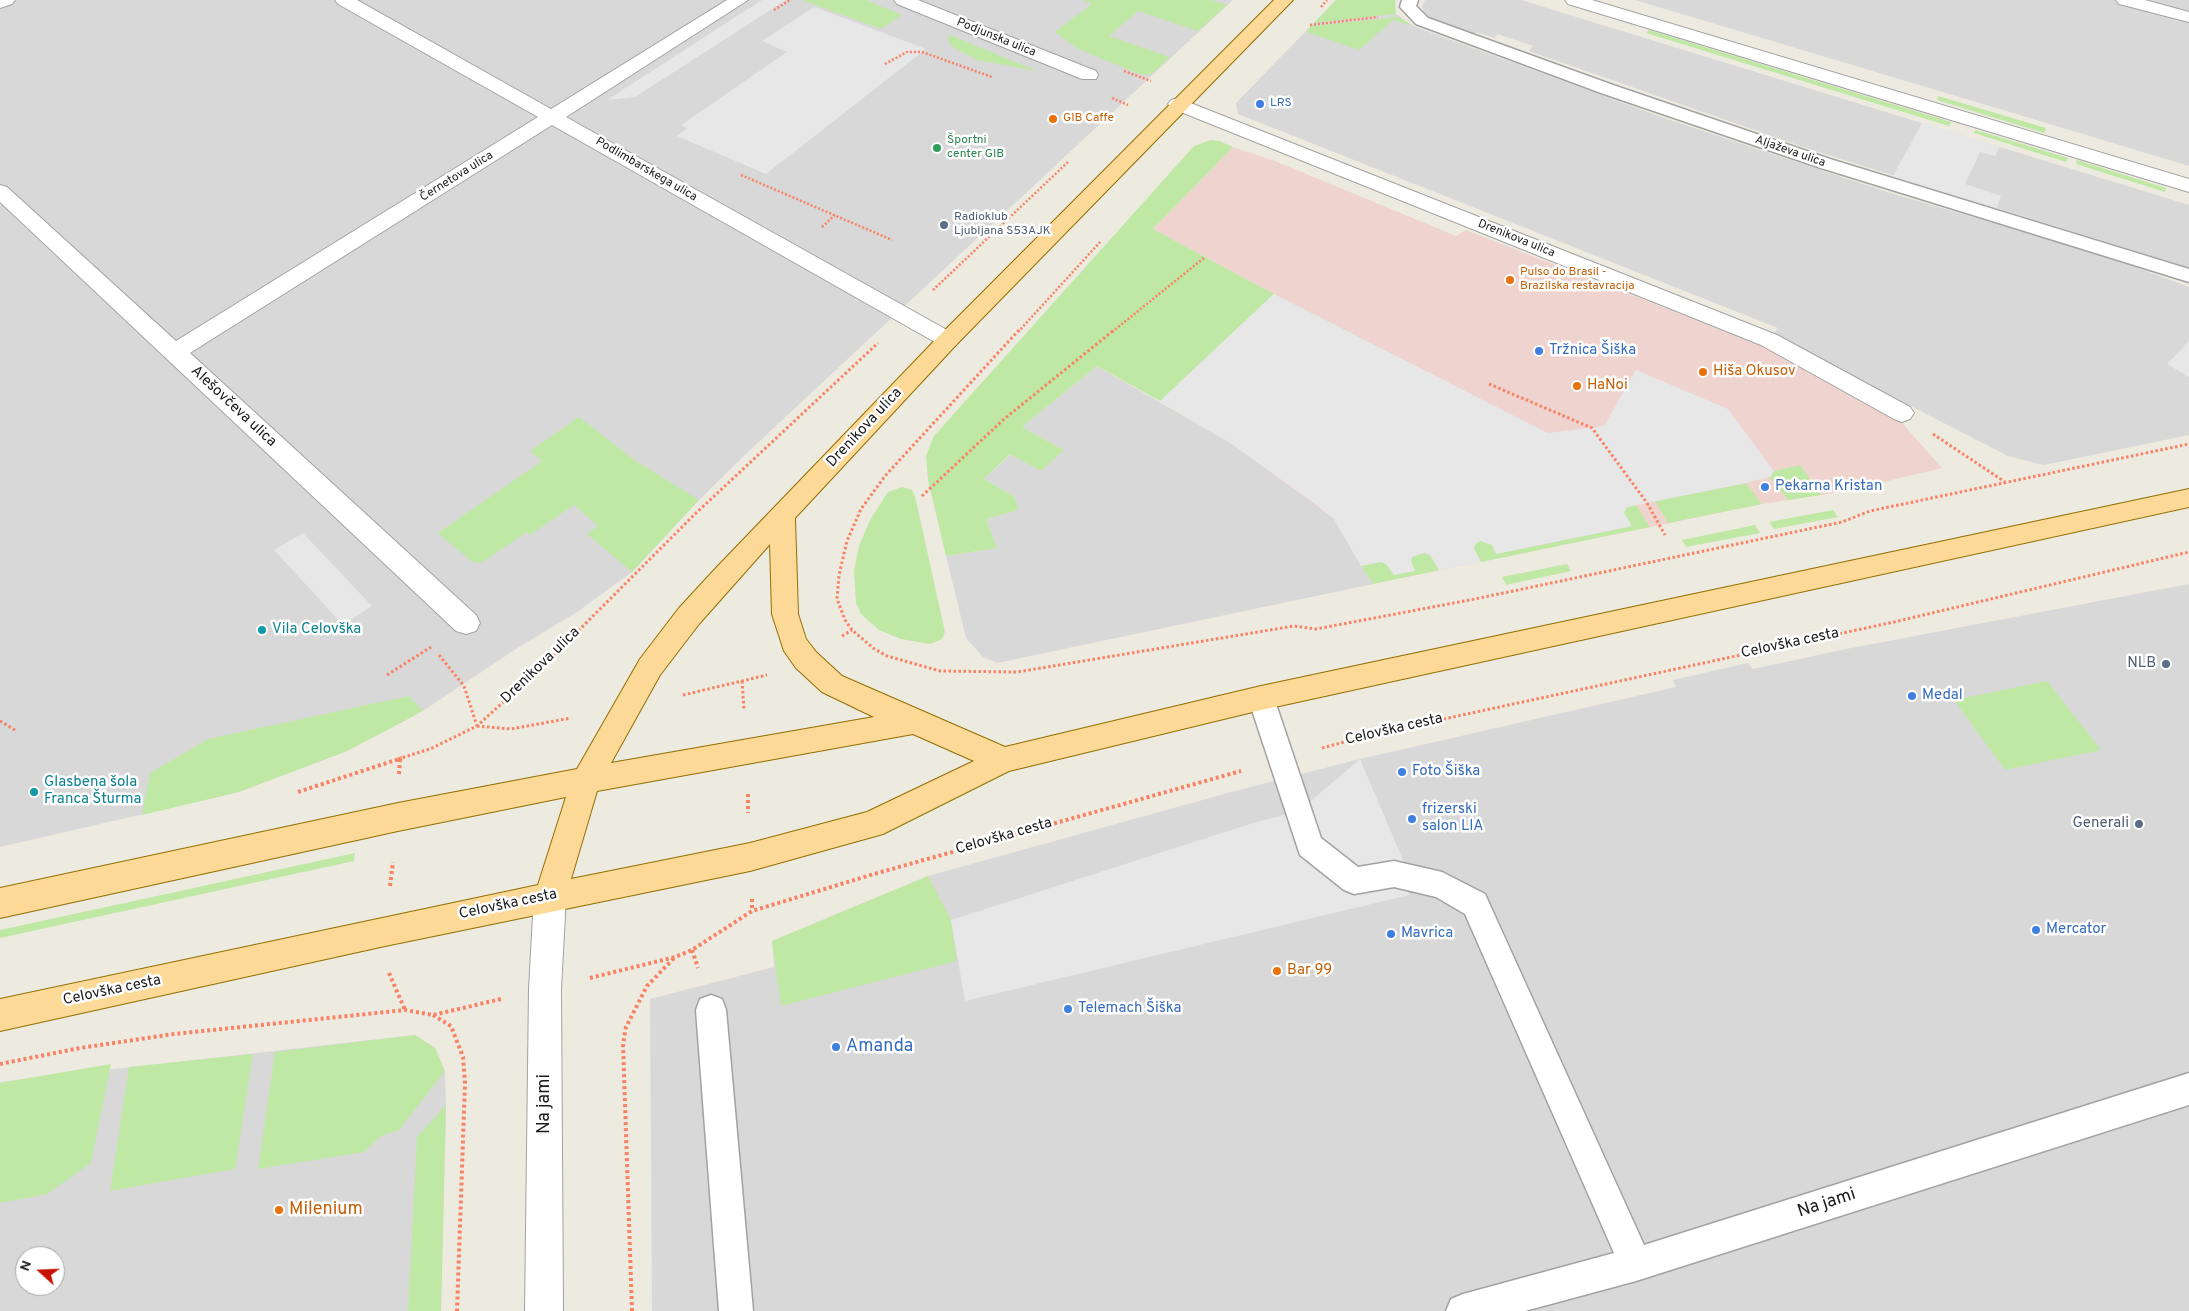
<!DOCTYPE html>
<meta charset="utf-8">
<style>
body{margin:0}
#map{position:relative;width:2189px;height:1311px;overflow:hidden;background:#edeae0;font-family:Overpass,sans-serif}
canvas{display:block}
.north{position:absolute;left:15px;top:1246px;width:50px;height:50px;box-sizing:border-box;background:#fff;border:1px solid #a4a4a4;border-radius:50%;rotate:290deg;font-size:14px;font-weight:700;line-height:20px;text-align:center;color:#1b1b1b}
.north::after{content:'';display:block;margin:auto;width:18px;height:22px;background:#c61200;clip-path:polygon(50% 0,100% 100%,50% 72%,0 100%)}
</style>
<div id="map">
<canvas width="2189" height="1311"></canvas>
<div class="north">N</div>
</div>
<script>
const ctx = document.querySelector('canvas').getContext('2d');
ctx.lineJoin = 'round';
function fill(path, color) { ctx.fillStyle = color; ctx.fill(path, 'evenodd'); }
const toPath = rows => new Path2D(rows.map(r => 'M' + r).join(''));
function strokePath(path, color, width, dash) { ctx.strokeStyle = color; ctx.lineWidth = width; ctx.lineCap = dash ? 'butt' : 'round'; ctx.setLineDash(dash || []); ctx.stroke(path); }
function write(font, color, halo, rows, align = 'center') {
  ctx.font = font + ' Overpass,sans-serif'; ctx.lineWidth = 5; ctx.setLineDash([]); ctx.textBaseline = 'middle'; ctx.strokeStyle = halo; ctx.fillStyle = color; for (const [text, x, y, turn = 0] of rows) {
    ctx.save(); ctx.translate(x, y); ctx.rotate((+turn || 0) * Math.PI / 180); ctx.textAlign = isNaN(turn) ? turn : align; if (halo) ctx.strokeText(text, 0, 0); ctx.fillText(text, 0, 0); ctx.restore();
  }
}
const residential = toPath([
 [0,0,1233,0,749,451,699,500,632,572,577,612,519,647,423,711,347,751,239,792,0,847],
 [1336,0,1395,0,1396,14,1413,26,1664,118,1887,192,2106,256,2189,287,2189,435,2044,465,2008,456,1773,335,1778,328,1238,114,1236,103],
 [1425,0,1521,0,2189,205,2189,268,1809,149,1529,51,1533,46,1498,34,1494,38,1476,32,1474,34,1430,18,1424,12,1422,6],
 [1635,0,2189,0,2189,166,2053,125],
 [1097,366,1232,444,1315,504,1334,519,1373,584,997,663,983,657,966,638,946,556,997,548,986,519,1017,510,1015,497,984,479,1011,454,1064,450,1022,427],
 [2189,584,2189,1311,652,1311,650,999,774,967,772,941,928,876,1235,791,1360,759,1676,687,1673,680,1748,663,1753,669,1846,649],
 [415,1035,435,1048,445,1071,446,1105,441,1311,0,1311,0,1082],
 [25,1256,55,1256,55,1286,25,1286]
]);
const commercial = toPath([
 [1233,147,1275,161,1456,236,1466,230,1769,349,1894,414,1942,468,1846,491,1762,504,1373,584,1334,519,1232,444,1160,401,1274,294,1153,229]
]);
const grass = toPath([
 [802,0,866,0,902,15,881,29],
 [1082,0,1211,0,1227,5,1198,31,1138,11,1109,36,1170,57,1152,74,1142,75,1078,49,1055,32,1092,4],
 [1336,0,1395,0,1396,14,1314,23],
 [1399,17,1413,26,1393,20,1359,50,1306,32,1311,26],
 [1649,30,1951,122,1949,126,1646,33],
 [950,35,1037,71,977,60,951,46,948,39],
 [1938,96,2046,128,2044,133,1937,100],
 [1976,130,2068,158,2066,162,1974,133],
 [1211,140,1219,141,1233,147,1153,229,1274,294,1160,401,1097,366,1022,427,1064,450,1041,471,1010,454,984,479,1015,497,1018,510,986,519,997,548,946,556,928,480,926,456,934,436,1194,146],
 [2077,160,2166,188,2165,192,2076,164],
 [579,417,634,460,699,500,632,572,587,534,598,526,574,505,530,535,527,532,481,563,471,561,438,533,542,461,530,451],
 [1800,465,1821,495,1788,500,1770,477,1774,471],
 [1746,483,1762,504,1668,523,1655,501],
 [902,487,912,490,915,496,945,632,942,639,930,644,901,639,879,630,861,614,856,603,854,571,859,546,870,520,888,492],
 [1636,505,1650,527,1481,562,1474,549,1475,544,1480,541,1486,542,1492,545,1496,554,1632,526,1624,513,1624,509],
 [1833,510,1838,517,1774,529,1769,522],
 [1755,525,1760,533,1686,547,1682,540],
 [1424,553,1430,555,1439,570,1373,584,1361,566,1380,562,1414,571,1411,561,1412,557],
 [1567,564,1571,571,1506,585,1502,577],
 [2047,681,2101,750,2005,770,1954,700],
 [409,696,423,711,347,751,239,792,142,815,150,773,208,739],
 [355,853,354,861,0,938,0,930],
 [928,876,951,920,957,961,781,1006,772,941],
 [415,1035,435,1048,445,1071,399,1130,381,1136,364,1152,258,1169,275,1052],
 [253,1054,235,1169,110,1191,129,1067],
 [111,1064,91,1163,47,1194,0,1203,0,1083],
 [446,1105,441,1311,408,1311,417,1137]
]);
const parking = toPath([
 [762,0,786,0,635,97,607,100],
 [814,7,926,49,766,174,677,136,687,128,681,125,787,52,762,41],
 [1922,123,2000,147,1995,156,1980,152,1965,184,2001,196,1997,208,1893,176],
 [1274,294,1548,433,1604,426,1636,370,1728,409,1774,471,1770,477,1746,483,1627,507,1624,513,1632,526,1496,554,1492,545,1480,541,1475,544,1474,549,1481,562,1439,570,1430,555,1424,553,1412,557,1411,561,1415,571,1394,575,1386,564,1380,562,1361,566,1334,519,1315,504,1232,444,1160,401],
 [2189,341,2189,377,2167,364],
 [303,533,372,606,343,625,274,550],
 [1360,759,1403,860,1409,895,965,1001,951,920,1253,823,1299,811]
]);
const pathFar2 = toPath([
 [1321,7,1327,0],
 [774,10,790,0],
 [1310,25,1378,17],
 [885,64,907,52,922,52,992,77],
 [1124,71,1151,81],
 [1112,98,1128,105],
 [741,175,892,240],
 [822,227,835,215],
 [933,290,1068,162],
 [1018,332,1101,241],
 [1112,332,1205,257]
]);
const pathFar1 = toPath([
 [1019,330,885,476,861,509,847,541,839,575,837,599,845,620,852,630,873,648,887,656,940,671,1017,672,1294,626,1316,629,1475,599,1842,522,1870,511,2189,444],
 [1489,384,1592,428,1647,503,1665,535],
 [1933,434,2005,482],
 [922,496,1004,419,1114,330],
 [842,636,852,630],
 [439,655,464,686,477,726],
 [387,675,431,647],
 [742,681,744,710],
 [683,695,767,675],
 [0,721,15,730],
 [477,726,511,729,571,718],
 [1322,748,1374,734,1894,622,2189,552],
 [398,759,430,749,477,726,548,661,695,514,878,343]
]);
const path = toPath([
 [399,774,400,759],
 [298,792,402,758],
 [748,794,748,813],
 [390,886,393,862],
 [752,899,752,911],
 [692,950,698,968],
 [389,973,405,1010],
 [590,978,675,957,692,950,752,911,874,874,1241,771],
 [433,1015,451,1026,463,1057,465,1083,457,1311],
 [0,1064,80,1048,174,1034,405,1010,433,1015,501,999],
 [632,1311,623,1044,626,1027,647,986,674,958]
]);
const service = toPath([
 [1402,0,1418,0,1416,6,1428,18,1613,85,1830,159,2189,269,2189,282,1818,167,1601,93,1416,24,1400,7,1402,0],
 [1261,687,1270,690,1274,698,1321,838,1358,867,1394,861,1442,872,1485,894,1644,1245,2189,1073,2189,1105,1636,1281,1525,1311,1446,1311,1451,1299,1463,1294,1614,1253,1465,914,1436,897,1394,887,1354,894,1344,890,1300,855,1248,698,1252,690,1261,687],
 [711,995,722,999,726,1010,753,1311,719,1311,696,1010,700,999,711,995]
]);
const minor = toPath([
 [0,0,15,0,12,4,0,8,0,0],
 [335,0,357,0,551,109,727,0,748,0,566,117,956,335,959,340,956,345,948,348,940,345,552,125,190,353,476,615,480,623,476,631,466,634,456,631,0,202,0,185,7,187,176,341,538,117,338,4,335,0],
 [894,0,918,0,1096,71,1098,75,1096,79,1082,79,897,4,894,0],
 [1565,0,1592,0,2189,179,2189,192,1568,4,1565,0],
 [2116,0,2145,0,2189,12,2189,22,2119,4,2116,0],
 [1178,98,1777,335,1910,407,1914,413,1910,419,1902,422,1894,419,1761,345,1171,108,1168,104,1171,100,1178,98]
]);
const tertiary = toPath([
 [550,882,561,887,566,897,561,989,563,1311,525,1311,529,989,534,897,539,887,550,882]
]);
const primary = toPath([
 [1274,0,1293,0,956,345,795,518,798,614,806,639,816,652,842,676,1005,747,1261,686,2189,489,2189,507,1261,710,1009,771,883,834,750,871,385,946,0,1031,0,999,538,885,566,797,398,831,0,918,0,888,398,803,577,769,640,659,679,608,716,568,940,335,1274,0],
 [770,544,772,614,784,651,796,668,822,692,874,717,611,763,660,675,699,624,770,544],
 [913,734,974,761,867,812,750,843,571,879,597,791,913,734]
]);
const markers = [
 [1260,104,5,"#3f7fe0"],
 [1053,119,5,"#e8710a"],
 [937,148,5,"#2e9e5b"],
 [944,225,5,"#5c6f8a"],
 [1510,280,5,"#e8710a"],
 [1539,351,5,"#3f7fe0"],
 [1703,372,5,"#e8710a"],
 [1577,386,5,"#e8710a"],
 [1765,487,5,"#3f7fe0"],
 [262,630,5,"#0f9aa8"],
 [2166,664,5,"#5c6f8a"],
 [1912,696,5,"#3f7fe0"],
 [1402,772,5,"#3f7fe0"],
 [34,792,5,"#0f9aa8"],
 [1412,819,5,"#3f7fe0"],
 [2139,824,5,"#5c6f8a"],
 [2036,930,5,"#3f7fe0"],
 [1391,934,5,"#3f7fe0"],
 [1277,971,5,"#e8710a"],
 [1068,1009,5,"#3f7fe0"],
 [836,1047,5,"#3f7fe0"],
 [279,1210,5,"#e8710a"]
];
const farStreetnames = [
 ["Podjunska ulica",996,38,22],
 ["Aljaževa ulica",1790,152,19],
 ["Podlimbarskega ulica",646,170,30],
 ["Černetova ulica",457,177,-32],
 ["Drenikova ulica",1516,239,22]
];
const farShopnames = [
 ["LRS",1270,104]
];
const farFoodnames = [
 ["GIB Caffe",1063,119],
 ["Pulso do Brasil -",1520,273],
 ["Brazilska restavracija",1520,287]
];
const farLeisurenames = [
 ["Športni",947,141],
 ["center GIB",947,155]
];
const farServicenames = [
 ["Radioklub",954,218],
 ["Ljubljana S53AJK",954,232]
];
const shopNames = [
 ["Tržnica Šiška",1549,351],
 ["Pekarna Kristan",1775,487],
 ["Medal",1922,696],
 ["Foto Šiška",1412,772],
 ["frizerski",1422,810],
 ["salon LIA",1422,827],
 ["Mercator",2046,930],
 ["Mavrica",1401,934],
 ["Telemach Šiška",1078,1009]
];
const foodNames = [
 ["Hiša Okusov",1713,372],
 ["HaNoi",1587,386],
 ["Bar 99",1287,971]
];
const streetNames = [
 ["Alešovčeva ulica",233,407,43],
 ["Drenikova ulica",865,428,-47],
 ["Celovška cesta",1790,644,-12],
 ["Drenikova ulica",541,666,-44],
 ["Celovška cesta",1394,730,-13],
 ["Celovška cesta",1004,837,-16],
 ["Celovška cesta",508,905,-12],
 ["Celovška cesta",112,991,-12]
];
const cultureNames = [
 ["Vila Celovška",272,630],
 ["Glasbena šola",44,783],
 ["Franca Šturma",44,800]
];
const serviceNames = [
 ["NLB",2156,664],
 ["Generali",2129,824]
];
const nearShopnames = [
 ["Amanda",846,1047]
];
const nearStreetnames = [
 ["Na jami",545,1104,-90],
 ["Na jami",1827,1204,-18]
];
const nearFoodnames = [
 ["Milenium",289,1210]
];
fill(residential, '#d9d8d8');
fill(commercial, '#eed3ce');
fill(grass, '#c0e8a5');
fill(parking, '#e7e7e7');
strokePath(service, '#a2a2a2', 3);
strokePath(minor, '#a2a2a2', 2);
strokePath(tertiary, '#a2a2a2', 2);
strokePath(primary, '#926f00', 2);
strokePath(pathFar2, '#f98164', 2.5, [2, 2]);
strokePath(pathFar1, '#f98164', 3, [2.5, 2.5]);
strokePath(path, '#f98164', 4, [3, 3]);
fill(service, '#fff');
fill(minor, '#fff');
fill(tertiary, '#fff');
fill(primary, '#fcd996');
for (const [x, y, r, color] of markers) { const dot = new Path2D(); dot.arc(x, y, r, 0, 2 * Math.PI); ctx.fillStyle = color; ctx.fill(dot); strokePath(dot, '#fff', 2); }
write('12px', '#1b1b1b', '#fff', farStreetnames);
write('12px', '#366cbe', '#fff', farShopnames, 'left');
write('12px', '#c56008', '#fff', farFoodnames, 'left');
write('12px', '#27864d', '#fff', farLeisurenames, 'left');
write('12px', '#4e5e75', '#fff', farServicenames, 'left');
write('15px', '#366cbe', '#fff', shopNames, 'left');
write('15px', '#c56008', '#fff', foodNames, 'left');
write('15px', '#1b1b1b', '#fff', streetNames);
write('15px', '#0d838f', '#fff', cultureNames, 'left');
write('15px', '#4e5e75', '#fff', serviceNames, 'right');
write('18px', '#366cbe', '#fff', nearShopnames, 'left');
write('18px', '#1b1b1b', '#fff', nearStreetnames);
write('18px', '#c56008', '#fff', nearFoodnames, 'left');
</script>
